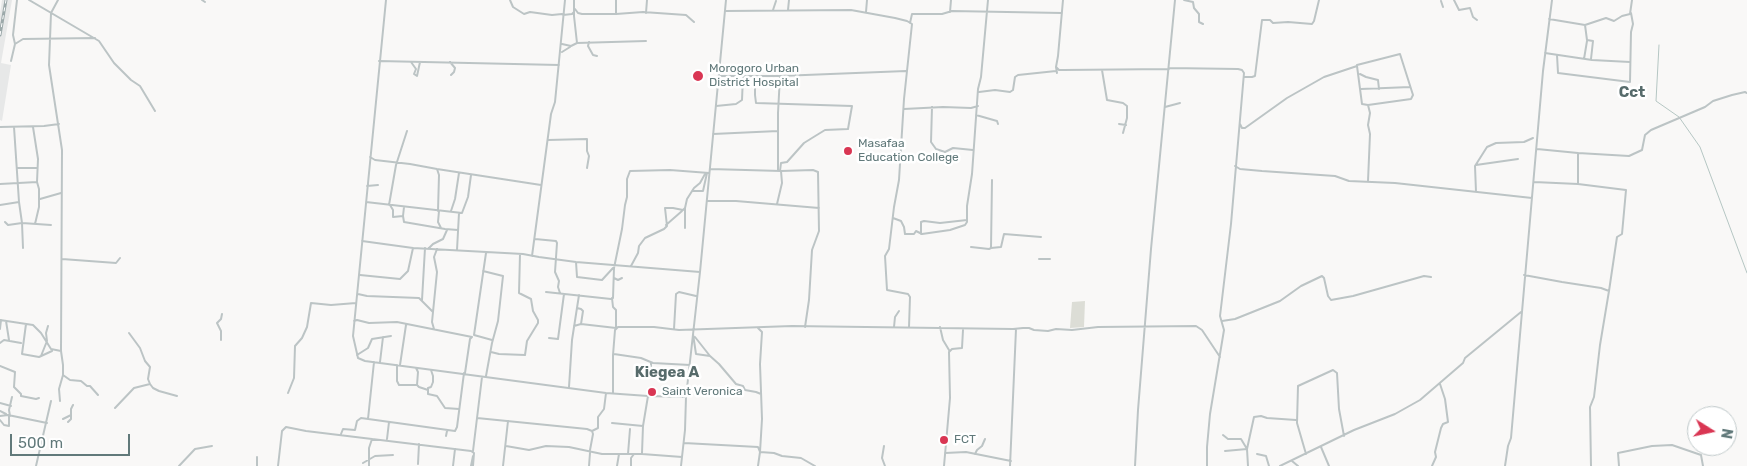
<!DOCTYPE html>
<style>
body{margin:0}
#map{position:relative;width:1747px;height:466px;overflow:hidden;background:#f9f8f7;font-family:Rubik,sans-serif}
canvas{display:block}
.north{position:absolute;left:1687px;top:406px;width:50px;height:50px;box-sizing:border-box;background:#fff;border:1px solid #c0c9ca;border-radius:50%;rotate:100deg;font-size:14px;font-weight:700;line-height:20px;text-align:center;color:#61797a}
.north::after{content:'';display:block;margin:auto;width:18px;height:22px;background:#d93653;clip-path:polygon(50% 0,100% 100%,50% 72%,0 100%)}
.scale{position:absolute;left:10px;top:434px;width:120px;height:22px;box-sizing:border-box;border:2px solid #61797a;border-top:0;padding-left:6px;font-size:15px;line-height:18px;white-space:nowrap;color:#61797a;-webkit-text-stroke:4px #fff;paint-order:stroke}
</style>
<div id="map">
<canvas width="1747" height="466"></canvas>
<div class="north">N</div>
<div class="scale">500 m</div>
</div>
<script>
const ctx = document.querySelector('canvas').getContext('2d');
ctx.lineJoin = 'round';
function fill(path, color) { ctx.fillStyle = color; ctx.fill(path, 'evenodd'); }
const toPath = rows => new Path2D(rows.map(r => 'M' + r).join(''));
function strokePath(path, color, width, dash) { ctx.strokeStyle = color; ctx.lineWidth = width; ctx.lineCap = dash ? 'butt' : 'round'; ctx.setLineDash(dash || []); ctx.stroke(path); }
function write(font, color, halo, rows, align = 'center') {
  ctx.font = font + ' Rubik,sans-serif'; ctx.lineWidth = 5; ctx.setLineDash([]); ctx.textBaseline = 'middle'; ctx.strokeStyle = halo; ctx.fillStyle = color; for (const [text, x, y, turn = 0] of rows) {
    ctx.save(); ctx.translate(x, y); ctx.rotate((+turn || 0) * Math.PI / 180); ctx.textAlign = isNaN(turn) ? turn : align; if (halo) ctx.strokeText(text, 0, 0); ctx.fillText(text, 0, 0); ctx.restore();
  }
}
const built = toPath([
 [2,0,12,0,1,63,11,65,2,121,0,120,0,14]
]);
const green = toPath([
 [1085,301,1084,327,1070,328,1072,302]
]);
const stream = toPath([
 [1659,45,1656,101,1679,117,1700,147,1747,273]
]);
const street = toPath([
 [29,0,99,41,114,63,131,80,140,86,155,111],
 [58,0,51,13,49,65,62,150,61,351,63,365,63,375,59,389,60,401],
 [202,0,205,2],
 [386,0,353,336,358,358,365,361,606,393,648,396,686,397],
 [510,0,513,7,524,14,530,12,552,15,562,14],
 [1184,0,1193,2,1194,8,1199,14,1199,22,1203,24],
 [1454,0,1459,10,1470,8,1473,17,1477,20],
 [1441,1,1443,7],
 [575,9,578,13,582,14,616,14,616,0],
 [773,10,776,1],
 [788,10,789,0],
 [725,11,851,10,895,18,907,21,912,24,904,99,899,180,894,207,889,249,885,256,887,290,908,294,910,297,909,327],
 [866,12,867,0],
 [950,12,951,0],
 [646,13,647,0],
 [616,14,643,12,686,15,694,22],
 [563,15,572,14,574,12],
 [1549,19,1585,25,1606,18,1614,21,1622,16,1630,14,1632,0],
 [910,23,912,14,942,14,952,11,1062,13],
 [1585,25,1587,40,1593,41,1591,59],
 [589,42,588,46,593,55,597,56],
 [577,43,646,41],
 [15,44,13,35,17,0],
 [562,44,571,46,577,43,574,16,574,0],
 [562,52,570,47],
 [1545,53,1592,60,1630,62],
 [1557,55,1558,73,1630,82,1631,32,1633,24,1631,13],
 [1584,59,1587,41],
 [11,61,15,44,23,39,95,38],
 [379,61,559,65],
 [411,62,416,69,414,74,417,76,420,62],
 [450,62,455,68,454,72,451,75],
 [1357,65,1400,54,1413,95,1411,99,1368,105],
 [1056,67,1059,70,1063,70,1169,69],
 [1169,68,1238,69,1242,70,1244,73,1231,224,1220,316,1224,330,1210,414,1207,447,1207,466],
 [1102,70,1107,100,1123,103,1127,106,1127,118,1123,133],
 [1057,73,1056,67,1058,56,1063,0],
 [1360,74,1366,77,1378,80,1379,89],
 [719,76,780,76,906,71],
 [755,76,755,95,756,103,852,106,848,129],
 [1244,77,1252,77,1255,76,1262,20,1270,20,1273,23,1288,22,1312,24,1314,21,1319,0],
 [1361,89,1410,87],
 [979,92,995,90,1010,92,1013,90,1015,77,1018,75,1056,71],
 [716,106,736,104,742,100,743,76],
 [932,107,931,142,936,149,945,152,953,148,973,150],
 [1165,107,1180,103],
 [904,109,943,107,971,108,978,106],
 [976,115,997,121,998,124],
 [1119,124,1126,125],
 [1240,124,1242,128,1245,128,1287,98,1324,77,1357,66,1362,104,1368,105,1370,113,1368,125,1370,134,1368,181],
 [0,127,44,126,59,124],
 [14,127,19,202],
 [33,127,38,159,37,182,39,189,39,207,35,224],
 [713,134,778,131],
 [548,140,587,139,587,151,589,156,587,168],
 [1537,149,1578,153,1578,184],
 [1578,153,1629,156,1642,150,1645,135,1651,130,1705,107,1713,101,1732,95,1745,92,1747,93],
 [370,157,375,160,410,164,437,169,541,185],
 [1476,165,1518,159],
 [1235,166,1240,169,1262,171,1335,176,1349,181,1395,183,1532,198],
 [17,168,37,168],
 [437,169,439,175,438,211],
 [710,169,781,171,813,170,818,172,819,231,812,250,809,300,805,327],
 [778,171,778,113,780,76],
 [780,171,781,163,787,162,804,143,812,138,825,130,848,129],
 [1534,182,1578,184,1626,190,1622,234,1617,237,1609,291],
 [0,184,37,182],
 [367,186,378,185],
 [692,191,703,191,707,173],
 [1476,192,1475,166,1487,147,1496,143,1524,142,1533,138],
 [40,199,61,193],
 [707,201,736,201,819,208],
 [366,202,462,213,468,197,471,175],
 [777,204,782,183,781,171],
 [0,205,19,202,22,223,51,225],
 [389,205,396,165,407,131],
 [390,205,393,210,393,217,403,216],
 [404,207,403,216,404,222,445,229,458,230],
 [439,211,438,222,441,228],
 [451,211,455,199,459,173],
 [893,218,901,221,904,227,905,234,914,234,916,231,922,234,950,230,965,225,967,222,967,206,972,174,978,89,981,77,988,0],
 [5,222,8,225,22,223,23,248],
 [666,225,682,211],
 [685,228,685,208],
 [921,234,921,222,924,221,940,223,967,220],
 [535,239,556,241,557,243,555,272,559,281,558,287,560,293],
 [362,241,413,248,523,254,539,257,576,262,700,272],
 [971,247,989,249,991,248,992,180],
 [429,248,433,244,443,239,447,230],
 [991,248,1001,247,1004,234,1041,237],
 [457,250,459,213],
 [486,253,474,335,492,340],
 [532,256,551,114,555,102,565,0],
 [62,259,116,263,120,258],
 [1039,259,1050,259],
 [576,262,577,277,602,280,613,268],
 [631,266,638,253,639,246,645,238,664,229,667,226,665,208,673,208,683,210,685,208,687,199,694,188,700,183,705,174],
 [483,271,503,276,498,321,492,343,486,376],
 [360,275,400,279,408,271,413,248],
 [1524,275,1562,282,1601,288,1609,291,1600,345,1594,397,1590,407,1591,466],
 [614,278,618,280,622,278],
 [546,292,611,299,613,298,614,268,622,229,625,205,627,197,627,179,630,171,670,170,709,173],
 [358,294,367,296,419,298,433,312],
 [612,298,613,307,616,310,616,327],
 [422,300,425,248],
 [577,308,581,309,583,311,581,324],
 [0,320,33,325,41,333,51,349,61,351],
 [6,321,9,340],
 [354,321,357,320,369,323,397,322,472,337],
 [1222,321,1235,319,1280,301,1301,286,1322,276,1324,278,1328,296,1331,300,1353,296,1424,276,1431,277],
 [26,324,22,354,39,357,52,351],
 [574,326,581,324,616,328],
 [894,327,895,317,899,311],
 [940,327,943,340,949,350],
 [758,328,762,332,760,364,762,419,760,452,758,466],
 [0,329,1,320],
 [434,329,432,322,437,272,434,257,437,249],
 [674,329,676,294,679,292,696,296],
 [129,333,140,348,145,361,150,367,148,379,150,384],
 [693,334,696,354,710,356,719,364,736,384,743,386,745,390,756,392,761,394],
 [695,337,710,356],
 [549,338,558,339,564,294],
 [221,340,221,331,217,323,221,319,222,314],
 [0,343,4,340,21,343],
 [491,352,499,354,525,355,527,341,538,323,538,320,533,311,531,299,519,293,520,254],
 [614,354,641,358,653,363,690,365],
 [357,355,368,348,372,339,391,336],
 [41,356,47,341,46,333,48,326],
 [380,362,383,337],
 [397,365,397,381,399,385,417,385],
 [400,365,406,325],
 [0,366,15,372,14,387,21,394,21,396,36,399,39,398],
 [416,368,418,372,417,385,419,387,428,390],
 [431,370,433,376,433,382,431,387,428,388,428,394,437,396,445,408,459,409],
 [465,373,470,339,472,337],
 [651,374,651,363],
 [63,375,70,380,81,381,87,386,90,386,98,395],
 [569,387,572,340,579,295],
 [288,393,294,378,295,346,302,338,307,327,311,303,331,305,356,303],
 [613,393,613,355,615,330,618,327,654,327,679,330,792,326,1013,329,1023,328,1029,328,1034,330,1048,331,1056,329,1072,330,1098,327,1196,326,1202,330,1220,357],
 [0,403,11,406],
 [115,408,134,388,150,384,153,388,159,391,177,396],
 [0,411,6,414],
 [0,416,8,415,47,423],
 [10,416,9,410,12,397],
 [477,418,587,429,592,431,593,434,590,450],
 [63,419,71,415],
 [368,419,374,362],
 [0,420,4,425,9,426,9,416],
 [68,422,71,419,71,409,73,405],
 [612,423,643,426,648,396],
 [592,431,598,428,598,417,604,409,606,393],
 [341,434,343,429,355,430,357,421,361,418,455,431,457,427,464,373],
 [1223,435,1228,439,1241,439,1247,449],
 [446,436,447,431],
 [387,439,389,422],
 [684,443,758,447,760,452,774,453,782,456,801,458,815,466],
 [506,446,529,450,546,446,569,447,602,454,642,454,682,457],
 [884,446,882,458,885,466],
 [1321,447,1329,466],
 [473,451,482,377],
 [1225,451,1247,449],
 [642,453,643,426],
 [945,453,966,452,1011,461],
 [628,454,630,429],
 [975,454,977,450,982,446,985,439],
 [1257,454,1266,456,1269,466],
 [1306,454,1297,423,1298,386,1333,370,1337,373,1339,409,1344,436],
 [1292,461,1298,466],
 [363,463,375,456,393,455],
 [418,464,419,444],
 [36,466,51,401],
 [179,466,195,449,212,446],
 [257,466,257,457],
 [278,466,282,431,286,427,306,431,471,451,474,453,473,466],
 [369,466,369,448,372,439],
 [453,466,455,449],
 [471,466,473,456],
 [503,466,508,421],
 [589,466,590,453],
 [617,466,619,454],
 [631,466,631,458,634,454],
 [681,466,685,430,686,397,700,272,726,0],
 [944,466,950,398,949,352,952,349,962,348,963,330],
 [1010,466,1016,329],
 [1135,466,1138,410,1151,249,1175,0],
 [1248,466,1247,449,1254,417,1261,416,1267,418,1296,420],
 [1280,466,1354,430,1395,414,1420,400,1463,363,1465,358,1521,312],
 [1432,466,1436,457,1435,452,1441,428,1443,424,1448,422,1445,399,1440,384],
 [1505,466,1508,446,1511,438,1543,71,1552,0],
 [1619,466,1618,453,1652,446,1672,445,1701,455,1703,466]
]);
const rail = toPath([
 [0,35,6,0]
]);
const markers = [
 [698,76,6,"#d93653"],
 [848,151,5,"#d93653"],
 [652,392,5,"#d93653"],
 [944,440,5,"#d93653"]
];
const poiNames = [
 ["Morogoro Urban",709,69],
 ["District Hospital",709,83],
 ["Masafaa",858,144],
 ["Education College",858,158],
 ["Saint Veronica",662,392],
 ["FCT",954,440]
];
const quarterNames = [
 ["Cct",1632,93],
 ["Kiegea A",667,373]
];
fill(built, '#e7e8e8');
fill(green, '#dcddd6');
strokePath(stream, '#b5c6c3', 1);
strokePath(street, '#bcc4c5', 2);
strokePath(rail, '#9ca9aa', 3);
strokePath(rail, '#fff', 1, [4]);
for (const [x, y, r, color] of markers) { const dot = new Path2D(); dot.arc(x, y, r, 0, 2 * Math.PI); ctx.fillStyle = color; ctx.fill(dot); strokePath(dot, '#fff', 2); }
write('12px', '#61797a', '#fff', poiNames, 'left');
write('bold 15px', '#576b6b', '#fff', quarterNames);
</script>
